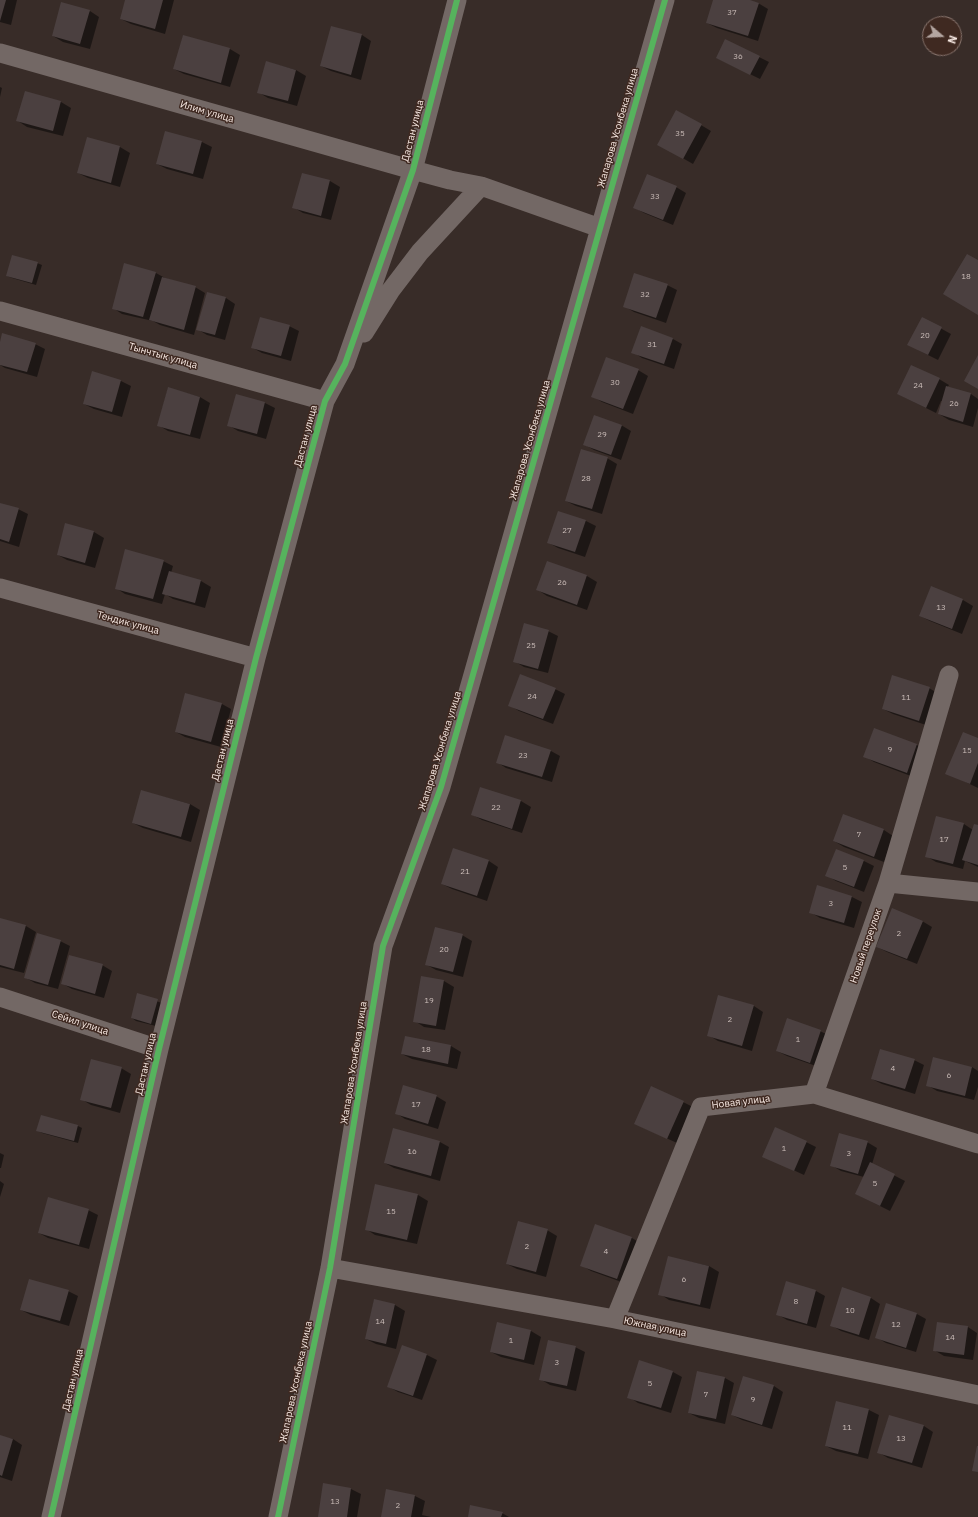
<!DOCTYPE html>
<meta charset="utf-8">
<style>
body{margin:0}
#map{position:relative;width:978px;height:1517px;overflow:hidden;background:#382c28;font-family:"IBM Plex Sans",sans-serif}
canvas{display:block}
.north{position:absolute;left:922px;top:16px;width:40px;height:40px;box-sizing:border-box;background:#3f2921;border:1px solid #89756e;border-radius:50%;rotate:109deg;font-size:11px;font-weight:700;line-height:16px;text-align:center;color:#f7e8e2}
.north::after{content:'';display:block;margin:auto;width:14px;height:18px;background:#b4a6a1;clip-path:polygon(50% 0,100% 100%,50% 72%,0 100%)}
</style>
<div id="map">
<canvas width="978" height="1517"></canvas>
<div class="north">N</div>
</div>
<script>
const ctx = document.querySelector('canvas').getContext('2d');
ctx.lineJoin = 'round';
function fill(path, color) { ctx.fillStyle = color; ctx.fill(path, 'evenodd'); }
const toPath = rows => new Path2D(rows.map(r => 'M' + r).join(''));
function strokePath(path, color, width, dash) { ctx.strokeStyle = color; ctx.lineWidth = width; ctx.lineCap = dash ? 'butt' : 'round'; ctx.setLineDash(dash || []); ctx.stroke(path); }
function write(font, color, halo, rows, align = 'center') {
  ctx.font = font + ' "IBM Plex Sans",sans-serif'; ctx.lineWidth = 3; ctx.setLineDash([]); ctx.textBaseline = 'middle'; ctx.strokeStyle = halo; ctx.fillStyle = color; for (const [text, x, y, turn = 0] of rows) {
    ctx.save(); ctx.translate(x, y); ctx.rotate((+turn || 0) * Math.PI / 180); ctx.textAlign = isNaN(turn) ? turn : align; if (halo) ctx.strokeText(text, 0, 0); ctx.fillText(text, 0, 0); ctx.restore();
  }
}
const shadow = toPath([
 [0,0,17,0,11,25,0,22],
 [126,0,174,0,165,34,131,24,121,19],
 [714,0,747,0,758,3,768,9,758,41,717,28,707,23],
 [90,11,99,17,90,49,63,42,53,36],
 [332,27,362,35,371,41,361,80,331,71,321,66],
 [183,36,230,49,240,55,230,87,184,74,174,69],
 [759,57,769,62,760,79,717,58],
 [267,62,296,70,306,76,297,106,268,98,258,92],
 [0,87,2,88,0,97],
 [26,92,61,102,71,108,63,136,27,127,18,121],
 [677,111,711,131,693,164,658,144],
 [166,132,202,142,212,147,203,179,167,169,157,164],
 [88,138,120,147,130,153,120,187,88,178,78,173],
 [303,174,330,181,340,187,331,220,303,213,293,207],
 [676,187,686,193,673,225,644,213,635,208],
 [37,263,42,265,36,285,12,278,7,276],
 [156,273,165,278,195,287,205,293,194,335,160,325,153,321,122,314,113,308],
 [667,285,677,290,666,323,634,312,624,306],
 [207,293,226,298,235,304,225,340,207,335,197,329],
 [922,318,951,334,938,360,918,350],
 [289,326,299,331,291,361,262,353,253,348],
 [673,339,682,344,674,369,642,358,633,352],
 [35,344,45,349,37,377,5,368,0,365,0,346],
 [638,370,648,376,633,414,602,402,592,396],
 [92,373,121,381,131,386,122,417,94,409,84,404],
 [939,379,949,385,947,388,971,394,978,399,978,408,973,427,949,420,939,414,943,401,941,401,936,413,898,394],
 [168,388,200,397,210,403,200,439,168,431,158,425],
 [237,395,265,403,275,408,266,439,238,431,228,425],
 [621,425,631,431,621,460,594,450,585,445],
 [607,458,617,464,602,514,576,506,566,501],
 [0,504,18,509,28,514,19,547,0,541],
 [559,512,586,521,596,526,585,557,558,548,549,543],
 [66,524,94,532,104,538,95,568,67,560,58,555],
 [163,561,173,566,171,573,201,581,211,587,205,608,173,599,165,594,162,604,125,594,116,588],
 [548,562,587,576,597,582,587,610,547,596,538,590],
 [931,587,963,600,973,606,962,634,930,621,920,616],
 [548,631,558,636,548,673,524,667,514,661],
 [929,688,939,694,929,726,893,714,883,709],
 [555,689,565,694,553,724,519,711,509,705],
 [222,704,231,709,221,747,185,737,176,732],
 [874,729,917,745,927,751,916,778,874,762,864,756],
 [978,739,978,788,947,773],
 [551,751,560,756,552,782,506,768,497,762],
 [481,788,521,801,531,807,522,833,482,820,473,815],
 [142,791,190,804,200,810,191,842,143,828,133,823],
 [844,815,884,830,893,836,884,862,844,847,834,841],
 [964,824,973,830,978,826,978,867,965,861,963,869,936,862,926,856],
 [454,849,489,861,498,867,487,901,452,889,442,884],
 [836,850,864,861,874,866,864,892,836,881,826,875],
 [818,887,852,897,862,902,854,928,820,918,810,912],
 [0,919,26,926,36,932,24,973,0,967],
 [922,921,932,927,917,964,887,952,877,947],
 [462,935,472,941,463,977,436,970,427,965],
 [60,941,70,946,58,989,35,983,26,978],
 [102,965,112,971,104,998,72,989,63,984],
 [422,977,444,981,454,987,445,1030,424,1027,415,1021],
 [138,995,162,1003,156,1026,136,1021,132,1018],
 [719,996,754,1006,763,1012,752,1051,718,1041,708,1035],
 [820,1031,830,1036,819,1067,787,1056,777,1051],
 [405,1037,451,1046,461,1052,457,1069,412,1059,402,1054],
 [914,1060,924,1065,915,1094,882,1084,872,1079],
 [972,1067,978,1071,978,1087,974,1100,937,1091,927,1085],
 [121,1068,131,1074,120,1113,91,1105,81,1099],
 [436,1096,446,1102,438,1129,405,1119,396,1113],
 [683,1102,693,1107,677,1143,635,1124],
 [78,1126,82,1128,78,1143,42,1133,38,1131],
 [440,1142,449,1147,440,1181,394,1168,385,1163],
 [806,1142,816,1147,804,1175,763,1156],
 [867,1142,877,1148,872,1164,905,1181,890,1211,856,1194,864,1177,841,1171,831,1165],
 [0,1153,4,1155,1,1168,0,1168],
 [0,1181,4,1184,0,1197],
 [376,1185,418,1195,428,1201,417,1244,375,1235,366,1229],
 [88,1210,98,1215,89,1249,48,1238,39,1233],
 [596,1225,632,1238,642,1244,627,1284,591,1271,581,1265],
 [547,1230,557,1236,546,1277,517,1269,507,1264],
 [669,1257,709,1266,719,1272,710,1309,669,1300,660,1294],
 [842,1289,871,1298,880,1304,869,1340,841,1331,831,1325],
 [68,1291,78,1296,69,1326,31,1315,21,1310],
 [816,1291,825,1296,816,1328,787,1320,777,1314],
 [374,1300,395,1305,405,1311,396,1349,376,1344,366,1339],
 [887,1304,917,1314,926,1319,916,1352,886,1343,876,1337],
 [498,1323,531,1331,541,1337,534,1365,501,1357,491,1352],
 [968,1327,977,1333,973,1360,944,1356,934,1350],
 [403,1346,427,1355,437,1360,422,1400,398,1392,389,1387],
 [575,1347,585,1352,576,1391,550,1385,540,1379],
 [673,1372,682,1377,671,1413,638,1403,629,1397],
 [725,1378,734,1383,725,1424,699,1418,689,1413],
 [774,1386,783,1392,772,1429,742,1420,732,1415],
 [837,1402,869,1410,879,1415,868,1459,836,1451,826,1446],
 [889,1416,924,1426,933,1432,922,1468,888,1458,878,1452],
 [0,1436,13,1439,22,1445,12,1481,0,1477],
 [324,1484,351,1489,361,1494,357,1517,319,1517],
 [387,1490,415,1496,425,1501,422,1515,431,1517,382,1517],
 [502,1513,509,1517,469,1517]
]);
const building = toPath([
 [0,0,6,0,0,21],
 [125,0,163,0,155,29,120,19],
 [713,0,750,0,759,3,748,36,706,23],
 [61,2,90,10,80,44,52,36],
 [331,26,362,34,351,75,320,66],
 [183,35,230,48,221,83,173,69],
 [725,39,760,56,750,75,716,58],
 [266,61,296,70,288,101,257,93],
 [25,91,61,101,53,131,16,121],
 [676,110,702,124,683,159,657,145],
 [165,131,202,141,193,174,156,164],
 [87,137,120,146,111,183,77,173],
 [302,173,330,180,321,216,292,208],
 [647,174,677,186,663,220,633,208],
 [967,254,978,260,978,315,943,294],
 [12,255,38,262,32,283,6,276],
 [124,263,156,272,143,317,112,309],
 [634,273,668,284,656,318,623,307],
 [162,277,196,286,184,330,149,320],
 [207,292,226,297,215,335,196,330],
 [260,317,290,325,281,356,251,348],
 [922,317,942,327,928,355,907,345],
 [641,326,673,338,664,364,631,353],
 [2,333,36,343,27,372,0,365,0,342],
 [978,355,978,389,964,381],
 [606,357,639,369,623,409,591,397],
 [911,365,940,378,926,408,897,394],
 [92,371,121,380,112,412,83,404],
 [946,386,971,393,963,422,938,414],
 [168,387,200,397,190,435,157,426],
 [236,394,265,402,257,434,227,426],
 [594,415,622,425,611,455,583,445],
 [581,449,608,457,592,509,565,501],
 [0,503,19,508,9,542,0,539],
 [558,511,586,520,575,552,547,543],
 [65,523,94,531,85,563,57,555],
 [125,549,164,560,153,599,115,589],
 [547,561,587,575,577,605,536,590],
 [169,571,201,580,195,603,162,594],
 [931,586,963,599,952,629,919,616],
 [524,623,549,630,538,669,513,662],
 [520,674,556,688,543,719,508,706],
 [892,675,930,687,919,721,882,709],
 [185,693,222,703,211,742,175,732],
 [874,728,917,744,907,773,863,757],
 [963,732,978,738,978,763,970,784,945,774],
 [505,735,551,750,542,777,496,763],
 [480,787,521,800,512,829,471,815],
 [141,790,190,804,181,837,132,823],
 [843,814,884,829,874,857,833,841],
 [936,816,964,823,953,864,925,857],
 [974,824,978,825,978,865,962,860],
 [453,848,489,860,477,896,441,884],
 [836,849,864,860,854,887,825,876],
 [817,885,852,896,844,923,809,913],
 [892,908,923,921,907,959,876,947],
 [0,918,26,925,14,969,0,965],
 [435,927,463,934,453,972,425,965],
 [37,933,61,940,48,985,24,978],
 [69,955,103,964,95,994,61,984],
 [421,976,444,980,436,1026,413,1022],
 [137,993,158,999,151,1024,131,1018],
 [718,995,754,1005,742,1046,707,1036],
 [787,1018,821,1030,810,1063,776,1051],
 [405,1036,451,1045,448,1064,401,1054],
 [880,1049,915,1059,905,1089,871,1079],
 [933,1057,972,1067,965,1096,926,1086],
 [91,1059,122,1067,111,1108,80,1100],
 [403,1085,437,1095,428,1124,395,1114],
 [651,1086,684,1101,667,1139,634,1124],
 [41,1115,78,1125,74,1141,36,1131],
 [775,1127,807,1141,794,1171,762,1157],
 [393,1128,440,1141,431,1176,384,1163],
 [839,1133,868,1141,858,1174,830,1166],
 [870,1162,895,1174,880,1206,855,1194],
 [375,1184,418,1194,407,1240,365,1230],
 [48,1197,89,1209,79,1245,38,1233],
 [518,1221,548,1229,536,1272,506,1264],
 [595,1224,632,1237,617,1279,580,1266],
 [668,1256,709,1266,700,1305,658,1295],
 [29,1279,69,1290,60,1321,20,1310],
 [786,1281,816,1290,807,1324,776,1315],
 [842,1287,871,1297,859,1335,830,1326],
 [374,1299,395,1304,386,1344,365,1339],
 [886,1303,917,1313,906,1348,875,1338],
 [497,1322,531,1330,524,1360,490,1352],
 [937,1322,968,1326,964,1355,933,1351],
 [548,1340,576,1346,567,1386,539,1380],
 [402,1345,427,1354,413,1396,387,1387],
 [639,1360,673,1371,661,1408,627,1398],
 [697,1371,725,1377,716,1419,688,1413],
 [743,1376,774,1385,762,1425,731,1415],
 [836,1401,869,1409,858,1454,825,1446],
 [889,1415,924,1425,912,1463,877,1453],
 [0,1435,13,1439,2,1476,0,1475],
 [977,1446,978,1446,978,1472,972,1471],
 [323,1483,351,1488,347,1517,318,1517],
 [386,1489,415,1495,411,1517,381,1517],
 [470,1505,503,1512,501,1517,468,1517]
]);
const street = toPath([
 [0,53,413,170,450,180,481,186,600,228],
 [0,311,325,401],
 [364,333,391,290,420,252,481,186],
 [0,588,256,658],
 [888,883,949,675],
 [0,997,159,1049],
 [814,1094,888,883,978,892],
 [330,1268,615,1319,978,1395],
 [615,1319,701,1107,814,1094,978,1144],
 [51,1517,159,1049,256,658,325,401,345,364,413,170,457,0],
 [278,1517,330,1268,383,946,441,787,665,0]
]);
const cycleway = toPath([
 [51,1517,159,1049,256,658,325,401,345,364,413,170,457,0],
 [278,1517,330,1268,383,946,441,787,665,0]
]);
const numberNames = [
 ["37",732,13],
 ["36",738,57],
 ["35",680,134],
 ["33",655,197],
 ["18",966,277],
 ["32",645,295],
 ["20",925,336],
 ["31",652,345],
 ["30",615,383],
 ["24",918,386],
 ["26",954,404],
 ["29",602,435],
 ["28",586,479],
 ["27",567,531],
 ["26",562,583],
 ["13",941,608],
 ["25",531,646],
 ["24",532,697],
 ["11",906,698],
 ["9",890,750],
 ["15",967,751],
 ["23",523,756],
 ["22",496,808],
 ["7",859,835],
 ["17",944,840],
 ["5",845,868],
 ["21",465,872],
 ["3",831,904],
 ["2",899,934],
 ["20",444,950],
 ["19",429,1001],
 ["2",730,1020],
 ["1",798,1040],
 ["18",426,1050],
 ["4",893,1069],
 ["6",949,1076],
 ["17",416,1105],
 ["1",784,1149],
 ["16",412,1152],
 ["3",849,1154],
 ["5",875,1184],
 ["15",391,1212],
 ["2",527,1247],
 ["4",606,1252],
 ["6",684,1280],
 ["8",796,1302],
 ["10",850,1311],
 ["14",380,1322],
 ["12",896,1325],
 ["14",950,1338],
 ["1",511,1341],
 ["3",557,1363],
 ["5",650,1384],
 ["7",706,1395],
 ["9",753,1400],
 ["11",847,1428],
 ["13",901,1439],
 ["13",335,1502],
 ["2",398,1506]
];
const streetNames = [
 ["Илим улица",207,112,16],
 ["Жапарова Усонбека улица",618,128,-74],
 ["Дастан улица",413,131,-76],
 ["Тынчтык улица",163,356,16],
 ["Дастан улица",306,436,-75],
 ["Жапарова Усонбека улица",530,440,-74],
 ["Тендик улица",128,623,15],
 ["Дастан улица",223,750,-76],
 ["Жапарова Усонбека улица",440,751,-73],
 ["Новый переулок",866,946,-71],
 ["Сейил улица",80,1023,18],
 ["Жапарова Усонбека улица",354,1063,-81],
 ["Дастан улица",146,1064,-77],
 ["Новая улица",741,1102,-7],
 ["Южная улица",655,1327,12],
 ["Дастан улица",73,1380,-77],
 ["Жапарова Усонбека улица",296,1382,-78]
];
fill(shadow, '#0007');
fill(building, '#4b4040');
strokePath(street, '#736865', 19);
strokePath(cycleway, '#56b35d', 6);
write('8px', '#ccbeba', null, numberNames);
write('10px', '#f7e8e2', '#3f2921', streetNames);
</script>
